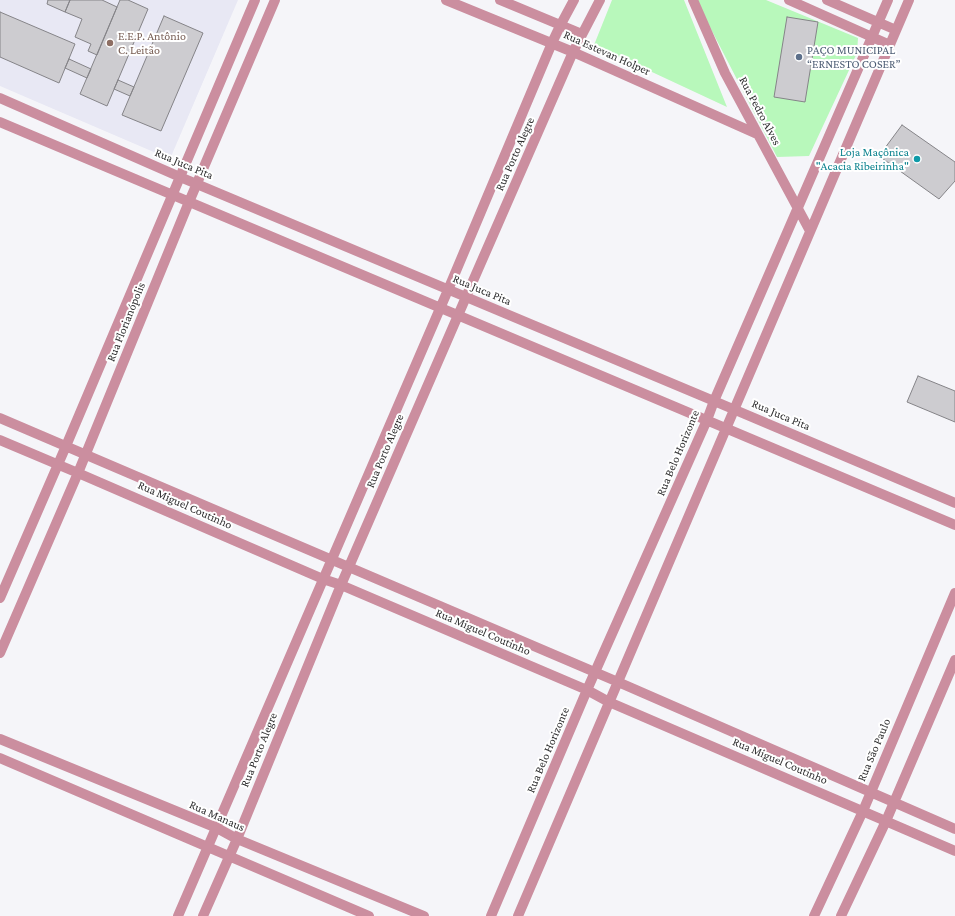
<!DOCTYPE html>
<meta charset="utf-8">
<style>
body{margin:0}
canvas{display:block;background:#f5f5f9}
</style>
<canvas width="955" height="916"></canvas>
<script>
const ctx = document.querySelector('canvas').getContext('2d');
ctx.lineJoin = 'round';
function fill(path, color) { ctx.fillStyle = color; ctx.fill(path, 'evenodd'); }
const toPath = rows => new Path2D(rows.map(r => 'M' + r).join(''));
function strokePath(path, color, width, dash) { ctx.strokeStyle = color; ctx.lineWidth = width; ctx.lineCap = dash ? 'butt' : 'round'; ctx.setLineDash(dash || []); ctx.stroke(path); }
function write(font, color, halo, rows, align = 'center') {
  ctx.font = font + ' "Crimson Pro",serif'; ctx.lineWidth = 4; ctx.setLineDash([]); ctx.textBaseline = 'middle'; ctx.strokeStyle = halo; ctx.fillStyle = color; for (const [text, x, y, turn = 0] of rows) {
    ctx.save(); ctx.translate(x, y); ctx.rotate((+turn || 0) * Math.PI / 180); ctx.textAlign = isNaN(turn) ? turn : align; if (halo) ctx.strokeText(text, 0, 0); ctx.fillText(text, 0, 0); ctx.restore();
  }
}
const built = toPath([
 [0,0,238,0,170,159,0,86]
]);
const green = toPath([
 [612,0,684,0,727,107,594,45],
 [696,0,766,0,858,38,857,53,809,156,777,157]
]);
const building = toPath([
 [48,0,70,0,65,12,47,4,48,0],
 [70,0,102,0,117,7,97,55,88,51,91,44,75,37,82,19,65,12,70,0],
 [120,0,128,0,148,9,107,106,80,94,120,0],
 [0,12,75,44,59,83,0,57,0,12],
 [164,16,203,33,161,131,122,115,164,16],
 [787,17,818,22,805,102,774,97,787,17],
 [69,59,91,69,87,78,65,68,69,59],
 [118,80,134,87,130,96,114,89,118,80],
 [902,125,955,162,955,181,939,199,879,156,902,125],
 [918,376,955,391,955,422,907,402,918,376]
]);
const minor = toPath([
 [446,0,573,52,757,134],
 [500,0,582,34],
 [693,0,725,73,810,231],
 [789,0,890,45],
 [827,0,896,30],
 [0,98,180,177,714,401,955,503],
 [0,122,955,525],
 [0,418,618,682,955,829],
 [0,440,78,473,323,579,341,585,587,690,609,702,955,851],
 [0,598,66,446,255,0],
 [0,653,78,473,189,202,275,0],
 [0,739,217,828,237,839,424,916],
 [0,758,369,916],
 [178,916,448,290,552,43,560,26,574,0],
 [203,916,237,839,341,585,466,297,573,52,600,0],
 [491,916,587,690,707,420,714,401,888,0],
 [518,916,909,0],
 [814,916,863,811,955,593],
 [841,916,886,821,955,660]
]);
const markers = [
 [110,43,4,"#8d6e63"],
 [799,57,4,"#5c6f8a"],
 [917,159,4,"#0f9aa8"]
];
const educationNames = [
 ["E.E.P. Antônio",118,36],
 ["C. Leitão",118,50]
];
const serviceNames = [
 ["PAÇO MUNICIPAL",807,50],
 ["“ERNESTO COSER”",807,64]
];
const streetNames = [
 ["Rua Estevan Holper",607,53,24],
 ["Rua Pedro Alves",760,111,62],
 ["Rua Porto Alegre",515,154,-66],
 ["Rua Juca Pita",184,164,23],
 ["Rua Juca Pita",482,290,23],
 ["Rua Florianópolis",126,322,-68],
 ["Rua Juca Pita",781,415,23],
 ["Rua Porto Alegre",385,451,-67],
 ["Rua Belo Horizonte",678,453,-67],
 ["Rua Miguel Coutinho",185,505,24],
 ["Rua Miguel Coutinho",483,632,23],
 ["Rua Porto Alegre",259,750,-68],
 ["Rua Belo Horizonte",548,750,-67],
 ["Rua São Paulo",874,750,-67],
 ["Rua Miguel Coutinho",780,761,23],
 ["Rua Manaus",217,816,24]
];
const cultureNames = [
 ["Loja Maçônica",909,152],
 ["\"Acacia Ribeirinha\"",909,166]
];
fill(built, '#e8e8f4');
fill(green, '#b8f8bb');
fill(building, '#cdccd0');
strokePath(building, '#858488', 1);
strokePath(minor, '#cb8e9f', 10);
for (const [x, y, r, color] of markers) { const dot = new Path2D(); dot.arc(x, y, r, 0, 2 * Math.PI); ctx.fillStyle = color; ctx.fill(dot); strokePath(dot, '#fff', 1.5); }
write('12px', '#785e54', '#fff', educationNames, 'left');
write('12px', '#4e5e75', '#fff', serviceNames, 'left');
write('12px', '#303031', '#fff', streetNames);
write('12px', '#0d838f', '#fff', cultureNames, 'right');
</script>
